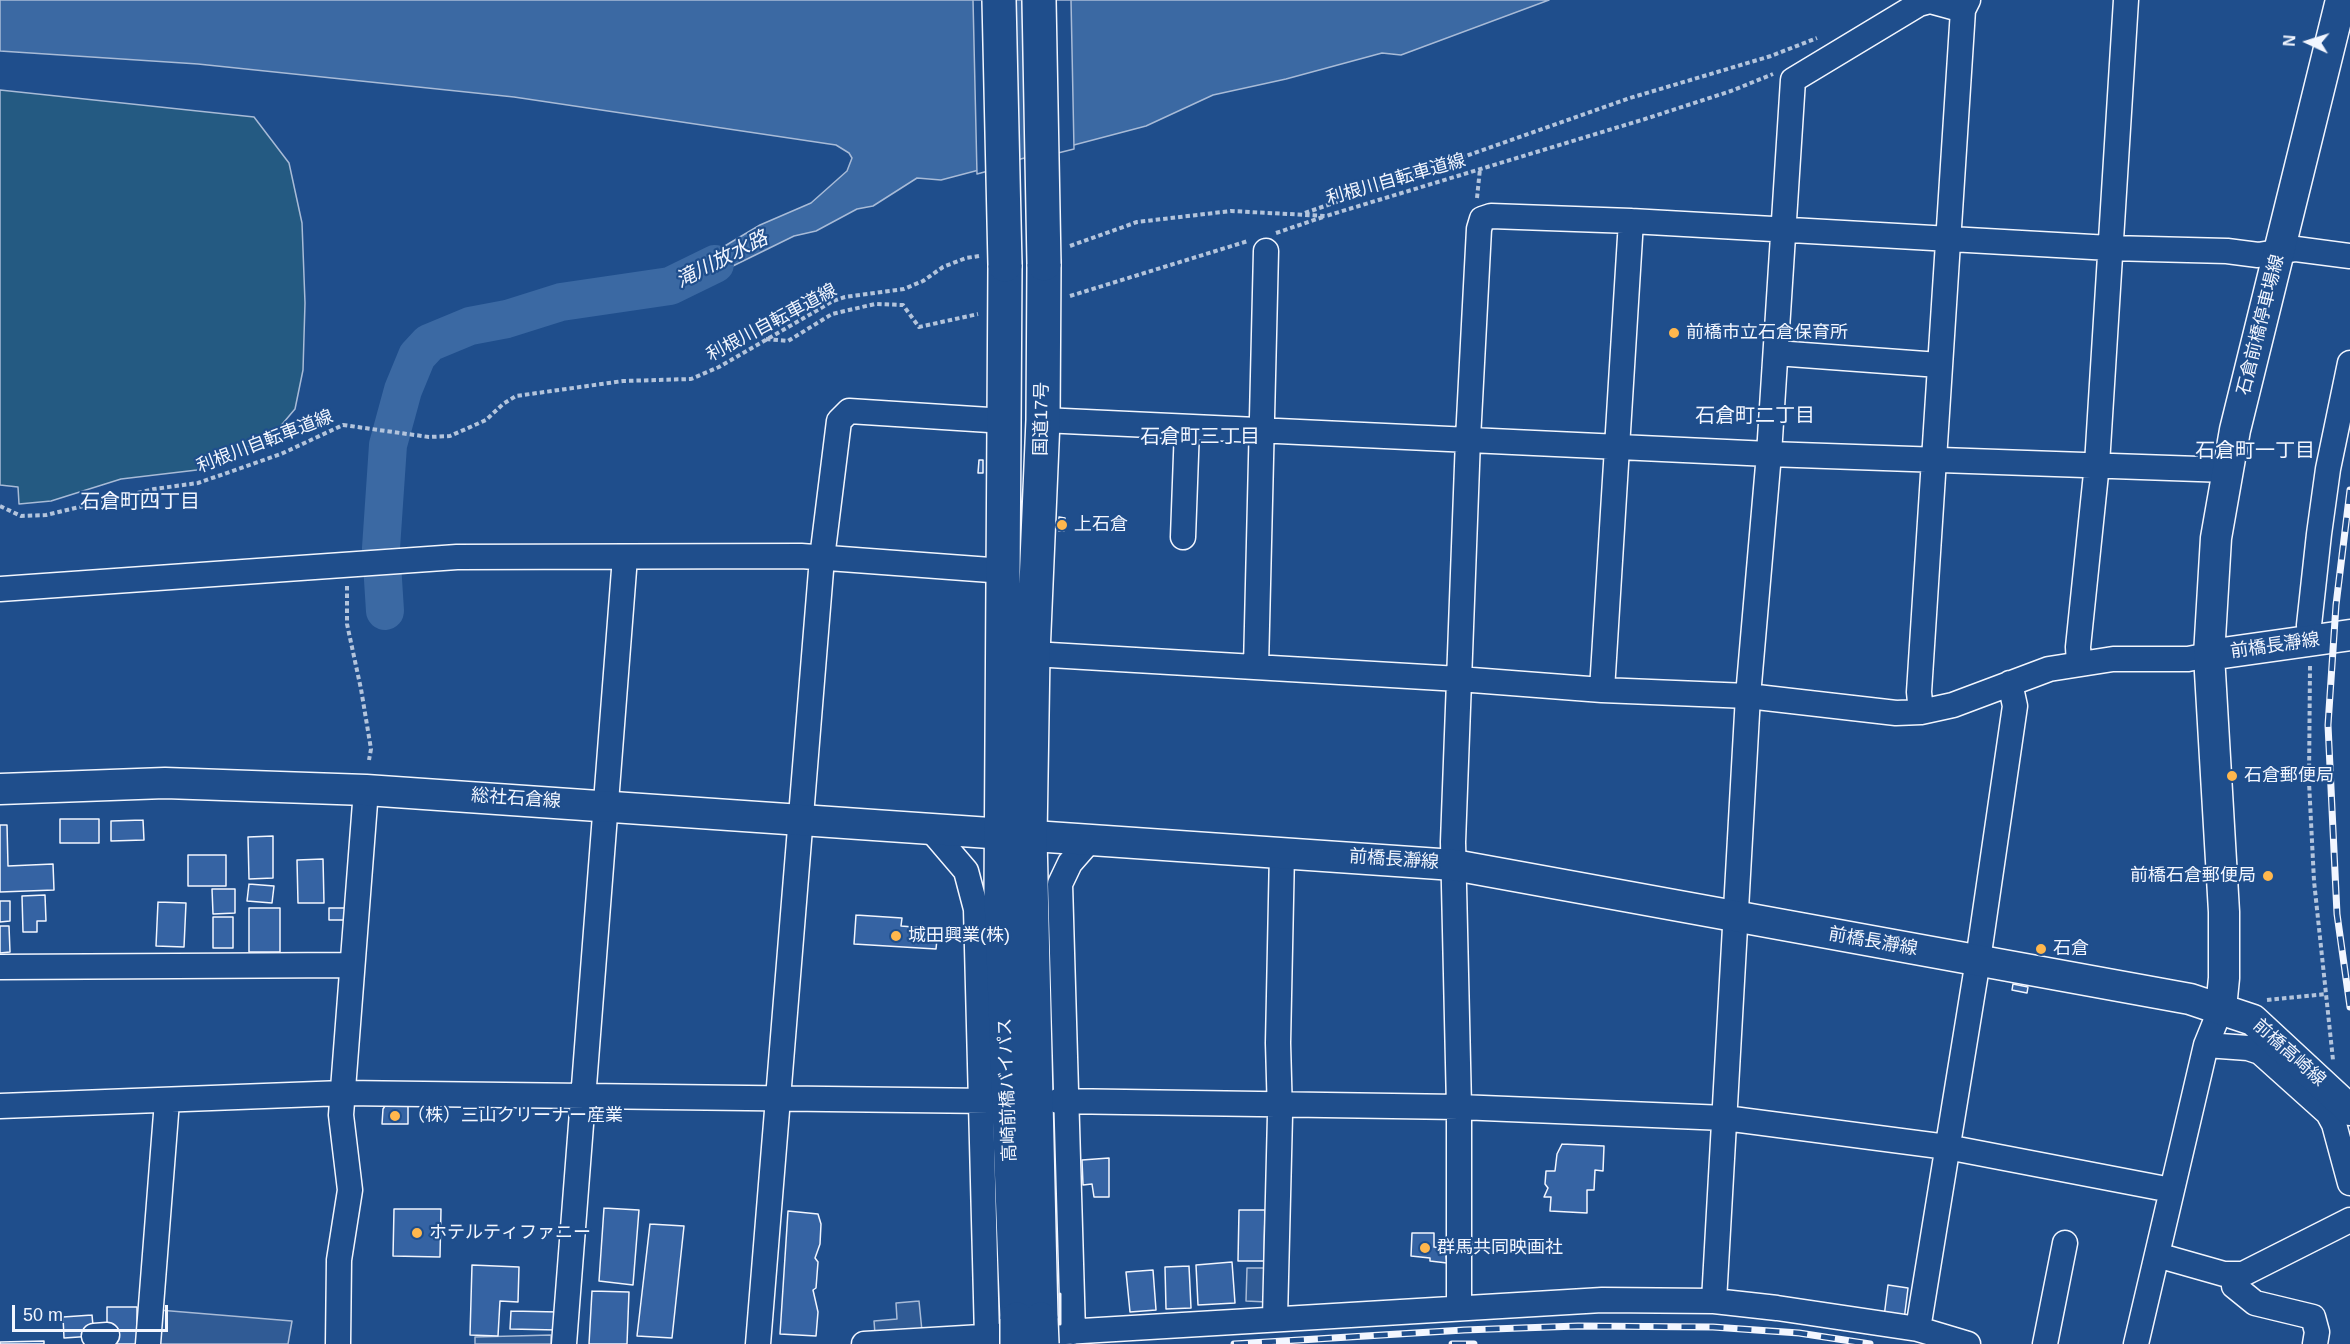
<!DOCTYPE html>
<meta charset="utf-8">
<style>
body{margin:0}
#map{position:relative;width:2350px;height:1344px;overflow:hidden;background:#1f4e8c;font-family:Helvetica,sans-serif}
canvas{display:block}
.north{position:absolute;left:2278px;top:12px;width:60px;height:60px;-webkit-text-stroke:4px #1f4e8c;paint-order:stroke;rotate:274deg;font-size:16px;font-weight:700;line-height:24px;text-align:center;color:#f2f6ff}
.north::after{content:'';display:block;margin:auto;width:21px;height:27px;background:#f2f6ff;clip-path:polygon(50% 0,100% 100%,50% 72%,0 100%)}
.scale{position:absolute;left:12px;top:1305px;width:156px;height:27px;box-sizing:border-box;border:3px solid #f2f6ff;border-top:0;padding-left:8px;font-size:18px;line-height:21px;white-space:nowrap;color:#f2f6ff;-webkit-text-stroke:4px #1f4e8c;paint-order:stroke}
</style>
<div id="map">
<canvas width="2350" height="1344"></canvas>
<div class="north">N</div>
<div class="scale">50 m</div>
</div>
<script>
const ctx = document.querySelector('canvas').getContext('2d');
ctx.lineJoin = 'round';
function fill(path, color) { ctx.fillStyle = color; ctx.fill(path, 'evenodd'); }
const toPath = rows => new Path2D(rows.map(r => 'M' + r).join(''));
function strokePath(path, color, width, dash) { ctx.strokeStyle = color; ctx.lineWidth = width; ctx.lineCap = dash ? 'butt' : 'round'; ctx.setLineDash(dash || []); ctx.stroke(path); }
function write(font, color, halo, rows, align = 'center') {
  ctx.font = font + ' Helvetica,"Noto Sans JP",sans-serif'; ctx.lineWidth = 4.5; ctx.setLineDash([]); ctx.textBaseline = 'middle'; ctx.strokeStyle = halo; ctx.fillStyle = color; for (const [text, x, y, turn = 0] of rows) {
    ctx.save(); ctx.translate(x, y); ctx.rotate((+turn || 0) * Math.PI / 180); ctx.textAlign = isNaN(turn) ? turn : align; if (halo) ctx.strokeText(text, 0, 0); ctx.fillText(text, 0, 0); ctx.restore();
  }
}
const green = toPath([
 [0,90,254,117,289,163,302,223,305,303,303,370,295,409,273,435,197,470,121,479,51,501,19,504,18,487,0,485,0,90]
]);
const parking = toPath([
 [1247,1268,1268,1268,1267,1302,1246,1301,1247,1268],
 [919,1301,922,1331,875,1334,874,1321,897,1319,896,1303,919,1301],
 [159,1310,292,1321,288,1344,157,1344,159,1310],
 [551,1335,551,1344,475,1344,475,1337,551,1335]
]);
const water = toPath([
 [0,0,1549,0,1401,55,1382,53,1286,79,1213,95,1146,126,941,180,917,178,873,206,857,209,816,231,794,236,686,289,670,286,708,256,760,225,811,203,847,171,852,158,849,153,836,145,514,97,198,64,0,51,0,0]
]);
const pier = toPath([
 [973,0,1015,0,1018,163,977,174,973,0],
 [1022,0,1071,0,1074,149,1026,161,1022,0]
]);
const river = toPath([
 [385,611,381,548,388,445,403,390,417,356,429,343,470,326,507,319,561,302,670,286,715,264]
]);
const building = toPath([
 [979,460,983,460,983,473,978,473,979,460],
 [1059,517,1065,518,1064,531,1059,531,1059,517],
 [60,819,99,819,99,843,60,843,60,819],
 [143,820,144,840,111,841,111,821,143,820],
 [0,825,7,825,8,866,53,864,54,890,0,892,0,825],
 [273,836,273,878,249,879,248,837,273,836],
 [188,855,226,855,226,886,188,886,188,855],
 [323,859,324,903,298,903,297,860,323,859],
 [249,884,274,886,272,903,247,901,249,884],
 [212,889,235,889,235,913,213,914,212,889],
 [45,895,46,921,37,921,37,932,23,932,22,896,45,895],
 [0,901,10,901,10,921,0,922,0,901],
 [158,902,186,903,184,947,156,946,158,902],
 [249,908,280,908,280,952,249,952,249,908],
 [329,908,348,908,348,920,329,920,329,908],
 [856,915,902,918,901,926,938,929,936,949,854,944,856,915],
 [213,917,233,917,233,948,213,948,213,917],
 [0,926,9,926,10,952,0,953,0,926],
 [2013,984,2028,987,2027,993,2012,990,2013,984],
 [389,1100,408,1101,408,1124,382,1124,383,1109,389,1100],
 [1562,1144,1604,1146,1603,1171,1595,1170,1594,1190,1587,1190,1587,1213,1550,1211,1551,1197,1544,1197,1548,1188,1545,1184,1546,1171,1555,1171,1557,1154,1562,1144],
 [1109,1158,1109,1197,1094,1197,1092,1184,1083,1185,1082,1160,1109,1158],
 [604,1208,639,1210,633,1285,599,1281,604,1208],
 [394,1209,441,1209,440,1257,393,1256,394,1209],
 [1239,1210,1265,1210,1264,1261,1238,1261,1239,1210],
 [788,1211,818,1214,821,1224,820,1244,815,1258,818,1262,816,1288,813,1290,818,1312,816,1336,780,1334,788,1211],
 [650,1224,684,1226,672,1338,637,1336,650,1224],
 [1412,1233,1434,1233,1434,1247,1445,1249,1447,1263,1430,1261,1430,1258,1411,1256,1412,1233],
 [1232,1262,1235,1303,1198,1305,1196,1265,1232,1262],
 [472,1265,519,1267,518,1302,500,1301,498,1336,470,1335,472,1265],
 [1189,1266,1191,1308,1166,1309,1165,1267,1189,1266],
 [1153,1270,1156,1310,1130,1312,1126,1272,1153,1270],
 [1888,1285,1908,1288,1904,1320,1884,1317,1888,1285],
 [592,1291,629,1292,627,1344,589,1344,592,1291],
 [107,1307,137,1307,137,1344,107,1344,107,1307],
 [511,1311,558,1312,557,1330,510,1329,511,1311],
 [92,1315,94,1336,64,1338,63,1317,92,1315],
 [44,1341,44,1344,0,1344,0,1342,44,1341]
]);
const path = toPath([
 [1477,198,1480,169],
 [1305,213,1630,98,1771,56,1817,38],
 [1276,233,1323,217],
 [1070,246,1137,222,1231,211,1326,216,1645,119,1731,91,1773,74],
 [1070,296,1248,241],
 [766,339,788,341,832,314,875,304,903,305,919,327,978,314],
 [0,506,21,516,46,515,154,489,198,483,281,454,343,425,429,437,450,436,486,420,503,404,516,396,623,381,691,379,719,367,833,301,845,297,904,289,923,281,943,267,966,258,979,256],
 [347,586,347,624,361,689,371,749,369,760],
 [2310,666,2309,782,2314,881,2333,1060],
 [2267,1000,2326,994]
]);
const minor = toPath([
 [1776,353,1939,365],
 [1043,420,1769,454,2227,470],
 [1183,537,1187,428],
 [0,589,457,557,801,556,1004,571],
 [2310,642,2309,625,2319,534,2328,469,2350,363],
 [1033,654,1459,679,1602,690,1748,696,1896,713,1921,712,1953,705,2049,669,2113,659,2188,659,2209,655],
 [2079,664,2078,647,2097,464,2126,0],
 [1256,667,1266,251],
 [1602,690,1631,221],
 [1921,712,1919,692,1963,10,1968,0],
 [931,830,966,871,976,909,987,1337],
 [0,967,352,965],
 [2206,1045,2248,1048,2260,1052,2328,1113,2334,1124,2350,1183],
 [1058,1101,1459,1107,1725,1118,1947,1147,2171,1190],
 [0,1106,343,1093,989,1101],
 [2157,1255,2224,1274,2243,1274,2350,1220],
 [2233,1276,2234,1286,2255,1303,2313,1317,2317,1332,2315,1344],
 [1714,1301,1748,696,1769,454,1793,80,1919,4,1930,1,1963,10],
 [1459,1306,1459,1107,1453,842,1468,439,1479,229,1482,219,1491,216,1631,221,2110,248,2227,251,2258,255,2296,249,2350,256],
 [1275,1318,1280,1115,1278,1043,1282,852],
 [1918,1329,1978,960,2015,706,2010,683],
 [1073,1332,1060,884,1070,863,1091,839],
 [94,1336,107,1335],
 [148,1344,167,1101],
 [338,1344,339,1260,350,1190,341,1115,366,790],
 [564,1344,625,557],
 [758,1344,822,558,839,421,849,411,1005,421],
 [864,1344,1602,1300,1714,1301,1777,1308,1918,1329,1968,1344],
 [2045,1344,2065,1243],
 [2136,1344,2206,1045,2221,1008]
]);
const major = toPath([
 [2209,655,2350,635],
 [0,789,165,783,366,790,1454,865,2190,999,2253,1020,2350,1110],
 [2221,1008,2224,978,2224,912,2209,655,2216,538,2235,430,2341,0]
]);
const highway = toPath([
 [1005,265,1001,899,1017,1319],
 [1041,1319,1030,837,1033,654,1043,420,1044,264]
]);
const rail = toPath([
 [2350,490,2336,605,2328,725,2337,914,2350,1007],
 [1234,1344,1464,1330,1578,1326,1713,1327,1799,1333,1870,1344],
 [1452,1344,1474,1344]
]);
const highwayBridge = toPath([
 [999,0,1005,265],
 [1039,0,1044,264],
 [1017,1319,1017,1344],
 [1041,1319,1042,1344]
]);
const wall = toPath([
 [1060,1294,1060,1324]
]);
const markers = [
 [1674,333,6,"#ffb74d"],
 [1062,525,6,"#ffb74d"],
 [2232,776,6,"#ffb74d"],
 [2268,876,6,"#ffb74d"],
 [896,936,6,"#ffb74d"],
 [2041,949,6,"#ffb74d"],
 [395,1116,6,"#ffb74d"],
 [417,1233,6,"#ffb74d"],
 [1425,1248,6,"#ffb74d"]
];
const streetNames = [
 ["利根川自転車道線",1396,180,-16],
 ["利根川自転車道線",772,323,-28],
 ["石倉前橋停車場線",2261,325,-76],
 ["国道17号",1042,419,-89],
 ["利根川自転車道線",265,442,-21],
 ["前橋長瀞線",2275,646,-8],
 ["総社石倉線",516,799,4],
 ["前橋長瀞線",1394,860,4],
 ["前橋長瀞線",1873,942,10],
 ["前橋高崎線",2289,1053,42],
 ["高崎前橋バイパス",1008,1090,-92]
];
const poiNames = [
 ["前橋市立石倉保育所",1686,333],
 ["上石倉",1074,525],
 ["石倉郵便局",2244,776],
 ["前橋石倉郵便局",2256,876,"right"],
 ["城田興業(株)",908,936],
 ["石倉",2053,949],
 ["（株）三山クリーナー産業",407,1116],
 ["ホテルティファニー",429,1233],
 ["群馬共同映画社",1437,1248]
];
const waterNames = [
 ["滝川放水路",722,260,-27]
];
const neighbourhoodNames = [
 ["石倉町二丁目",1755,416],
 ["石倉町三丁目",1200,437],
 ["石倉町一丁目",2255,451],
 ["石倉町四丁目",140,502]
];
fill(green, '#245a82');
strokePath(green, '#a8bbd7', 1.5);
fill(parking, '#305b95');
strokePath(parking, '#a8bbd7', 1.5);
fill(water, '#3b69a3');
strokePath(water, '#a8bbd7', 1.5);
fill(pier, '#1f4e8c');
strokePath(pier, '#a8bbd7', 1.5);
strokePath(river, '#3b69a3', 38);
fill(building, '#3563a3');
strokePath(building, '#f2f6ff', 1.5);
strokePath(minor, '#f2f6ff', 27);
strokePath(major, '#f2f6ff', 33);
strokePath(highway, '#f2f6ff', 36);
strokePath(path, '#b3c4dc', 4, [4.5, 3]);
strokePath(minor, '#1f4e8c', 24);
strokePath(major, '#1f4e8c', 30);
strokePath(highway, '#1f4e8c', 33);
strokePath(rail, '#f2f6ff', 7);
strokePath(rail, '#1f4e8c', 4.5, [14]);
strokePath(highwayBridge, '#f2f6ff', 36, []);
strokePath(highwayBridge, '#1f4e8c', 33);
strokePath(wall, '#f2f6ff', 3);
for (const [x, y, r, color] of markers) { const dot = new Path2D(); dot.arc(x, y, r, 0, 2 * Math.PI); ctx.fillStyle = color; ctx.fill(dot); strokePath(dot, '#1f4e8c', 2); }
write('18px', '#f2f6ff', '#1f4e8c', streetNames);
write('18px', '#f2f6ff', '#1f4e8c', poiNames, 'left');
write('italic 20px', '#f2f6ff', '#1f4e8c', waterNames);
write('20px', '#f2f6ff', '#1f4e8c', neighbourhoodNames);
</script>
